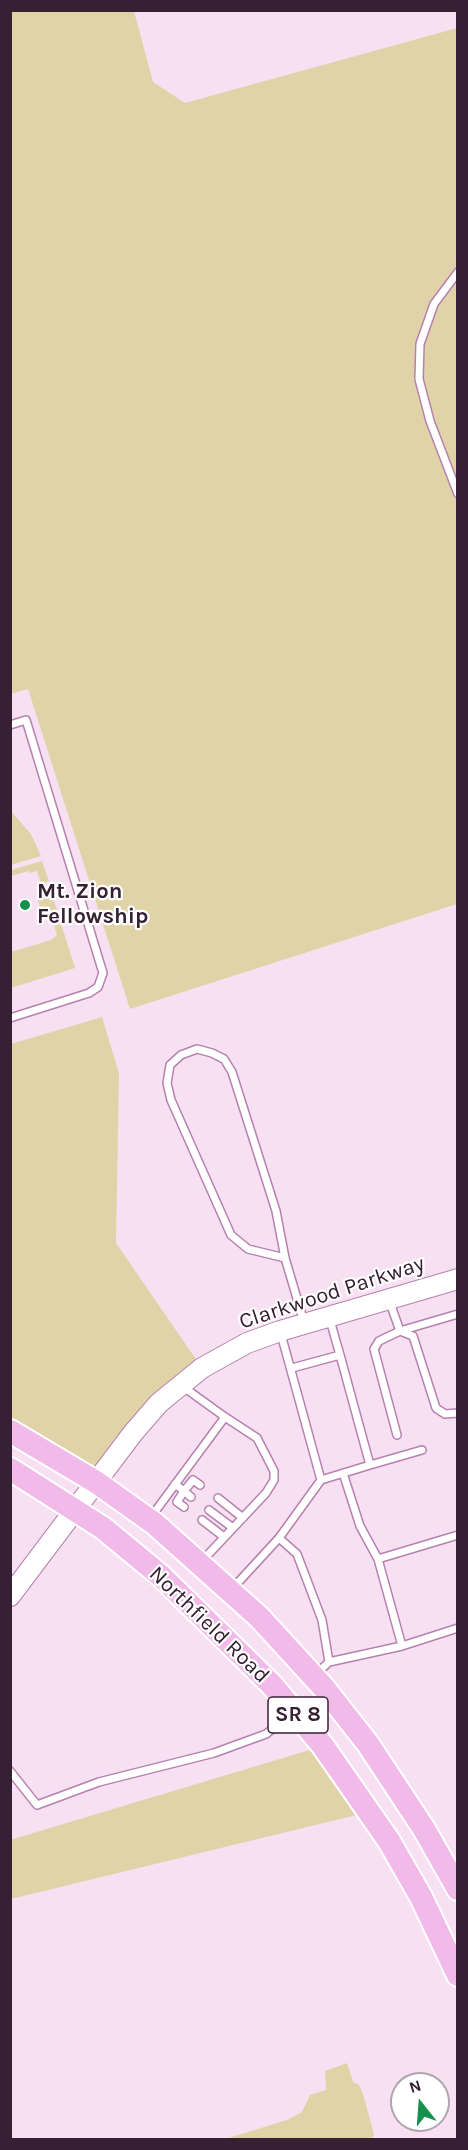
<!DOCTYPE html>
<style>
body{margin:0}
#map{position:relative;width:468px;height:2150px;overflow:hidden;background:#f8e0f3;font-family:Karla,sans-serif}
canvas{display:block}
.frame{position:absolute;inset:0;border:12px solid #362033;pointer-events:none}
.north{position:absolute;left:390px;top:2072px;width:60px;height:60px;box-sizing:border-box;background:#fff;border:2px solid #afa6ad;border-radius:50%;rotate:343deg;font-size:16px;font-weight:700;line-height:24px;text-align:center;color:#362033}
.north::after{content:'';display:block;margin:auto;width:21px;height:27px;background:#14914d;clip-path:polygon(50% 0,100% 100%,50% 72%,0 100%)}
</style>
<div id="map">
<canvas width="468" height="2150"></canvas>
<div class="frame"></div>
<div class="north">N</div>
</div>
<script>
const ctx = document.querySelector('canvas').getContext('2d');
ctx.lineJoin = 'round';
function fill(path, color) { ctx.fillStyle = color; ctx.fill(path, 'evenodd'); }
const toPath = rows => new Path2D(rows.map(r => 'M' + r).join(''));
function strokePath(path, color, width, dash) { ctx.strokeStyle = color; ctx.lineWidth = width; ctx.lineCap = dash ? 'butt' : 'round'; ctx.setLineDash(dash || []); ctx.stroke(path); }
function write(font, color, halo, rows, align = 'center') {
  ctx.font = font + ' Karla,sans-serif'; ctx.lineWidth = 4.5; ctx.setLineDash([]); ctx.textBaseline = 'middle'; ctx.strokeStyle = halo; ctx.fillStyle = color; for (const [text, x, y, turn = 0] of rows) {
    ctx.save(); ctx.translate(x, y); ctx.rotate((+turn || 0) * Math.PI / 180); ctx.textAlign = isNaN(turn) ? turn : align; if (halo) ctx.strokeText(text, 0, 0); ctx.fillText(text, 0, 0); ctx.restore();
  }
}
const green = toPath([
 [11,11,134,11,153,82,185,103,457,28,457,904,130,1009,28,689,11,694],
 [10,810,31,834,41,856,11,865],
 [42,861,49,881,41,884,37,871,30,873,29,871,11,876,11,870],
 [50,889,58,913,43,917,36,894],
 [60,920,75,968,11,988,11,952,51,940,57,935,53,923],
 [102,1017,119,1073,116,1243,202,1368,96,1482,11,1431,11,1044],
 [323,1746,369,1812,11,1899,10,1840],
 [347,2063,353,2082,359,2085,363,2094,374,2134,372,2139,225,2139,287,2120,302,2112,310,2095,326,2090,325,2071]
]);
const lane = toPath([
 [458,272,434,304,420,344,419,379,430,421,458,494],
 [10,725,26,720,103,973,98,987,89,993,10,1018],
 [285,1258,248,1249,231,1235,171,1100,167,1083,170,1065,181,1055,197,1049,212,1053,224,1059,232,1072,276,1211,285,1258,304,1322],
 [389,1300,400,1331,458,1314],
 [292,1368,340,1355,330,1320],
 [397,1435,374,1349,379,1341,400,1331,413,1336,436,1408,445,1414,458,1413],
 [370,1465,422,1450],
 [343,1473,360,1526,378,1559,458,1535],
 [321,1480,370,1465,340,1355],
 [175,1484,184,1491,177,1502,184,1507],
 [191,1497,184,1491,193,1480,200,1485],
 [218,1498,243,1518],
 [209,1510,233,1528],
 [151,1517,225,1417,182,1386],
 [202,1520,224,1537],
 [279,1538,297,1554,322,1620,329,1662,315,1675],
 [378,1559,402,1646],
 [202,1561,266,1493,274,1480,274,1471,257,1438,225,1417],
 [233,1588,279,1538,321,1480,281,1334],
 [329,1662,402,1646,458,1628],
 [10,1771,37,1805,99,1782,214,1753,266,1734,292,1714]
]);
const secondary = toPath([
 [10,1596,133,1433,159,1403,202,1368,247,1343,280,1331,458,1279]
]);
const primary = toPath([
 [10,1431,96,1482,155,1524,259,1617,324,1688,368,1744,424,1829,458,1889],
 [10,1469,103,1528,161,1576,272,1685,323,1746,389,1841,421,1897,458,1975]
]);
const markers = [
 [25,905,6,"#14914d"]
];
const shields = [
 [298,1715,60]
];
const shieldNames = [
 ["SR 8",298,1715]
];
const poiNames = [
 ["Mt. Zion",37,892],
 ["Fellowship",37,917]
];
const streetNames = [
 ["Clarkwood Parkway",332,1293,-18],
 ["Northfield Road",209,1625,44]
];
fill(green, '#e1d3a8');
strokePath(lane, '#b781ae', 10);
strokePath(secondary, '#b781ae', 22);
strokePath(primary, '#fff', 26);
strokePath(lane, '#fff', 7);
strokePath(secondary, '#fff', 20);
strokePath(primary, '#f2bae9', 22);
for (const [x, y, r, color] of markers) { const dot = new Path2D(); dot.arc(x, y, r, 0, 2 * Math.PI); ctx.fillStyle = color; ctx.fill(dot); strokePath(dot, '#fff', 2); }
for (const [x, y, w] of shields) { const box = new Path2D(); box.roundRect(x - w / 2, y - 18, w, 36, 4.5); ctx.fillStyle = '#fff'; ctx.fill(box); strokePath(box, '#362033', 1.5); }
write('bold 21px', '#362033', null, shieldNames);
write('bold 22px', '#362033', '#fff', poiNames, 'left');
write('22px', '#362033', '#fff', streetNames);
</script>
